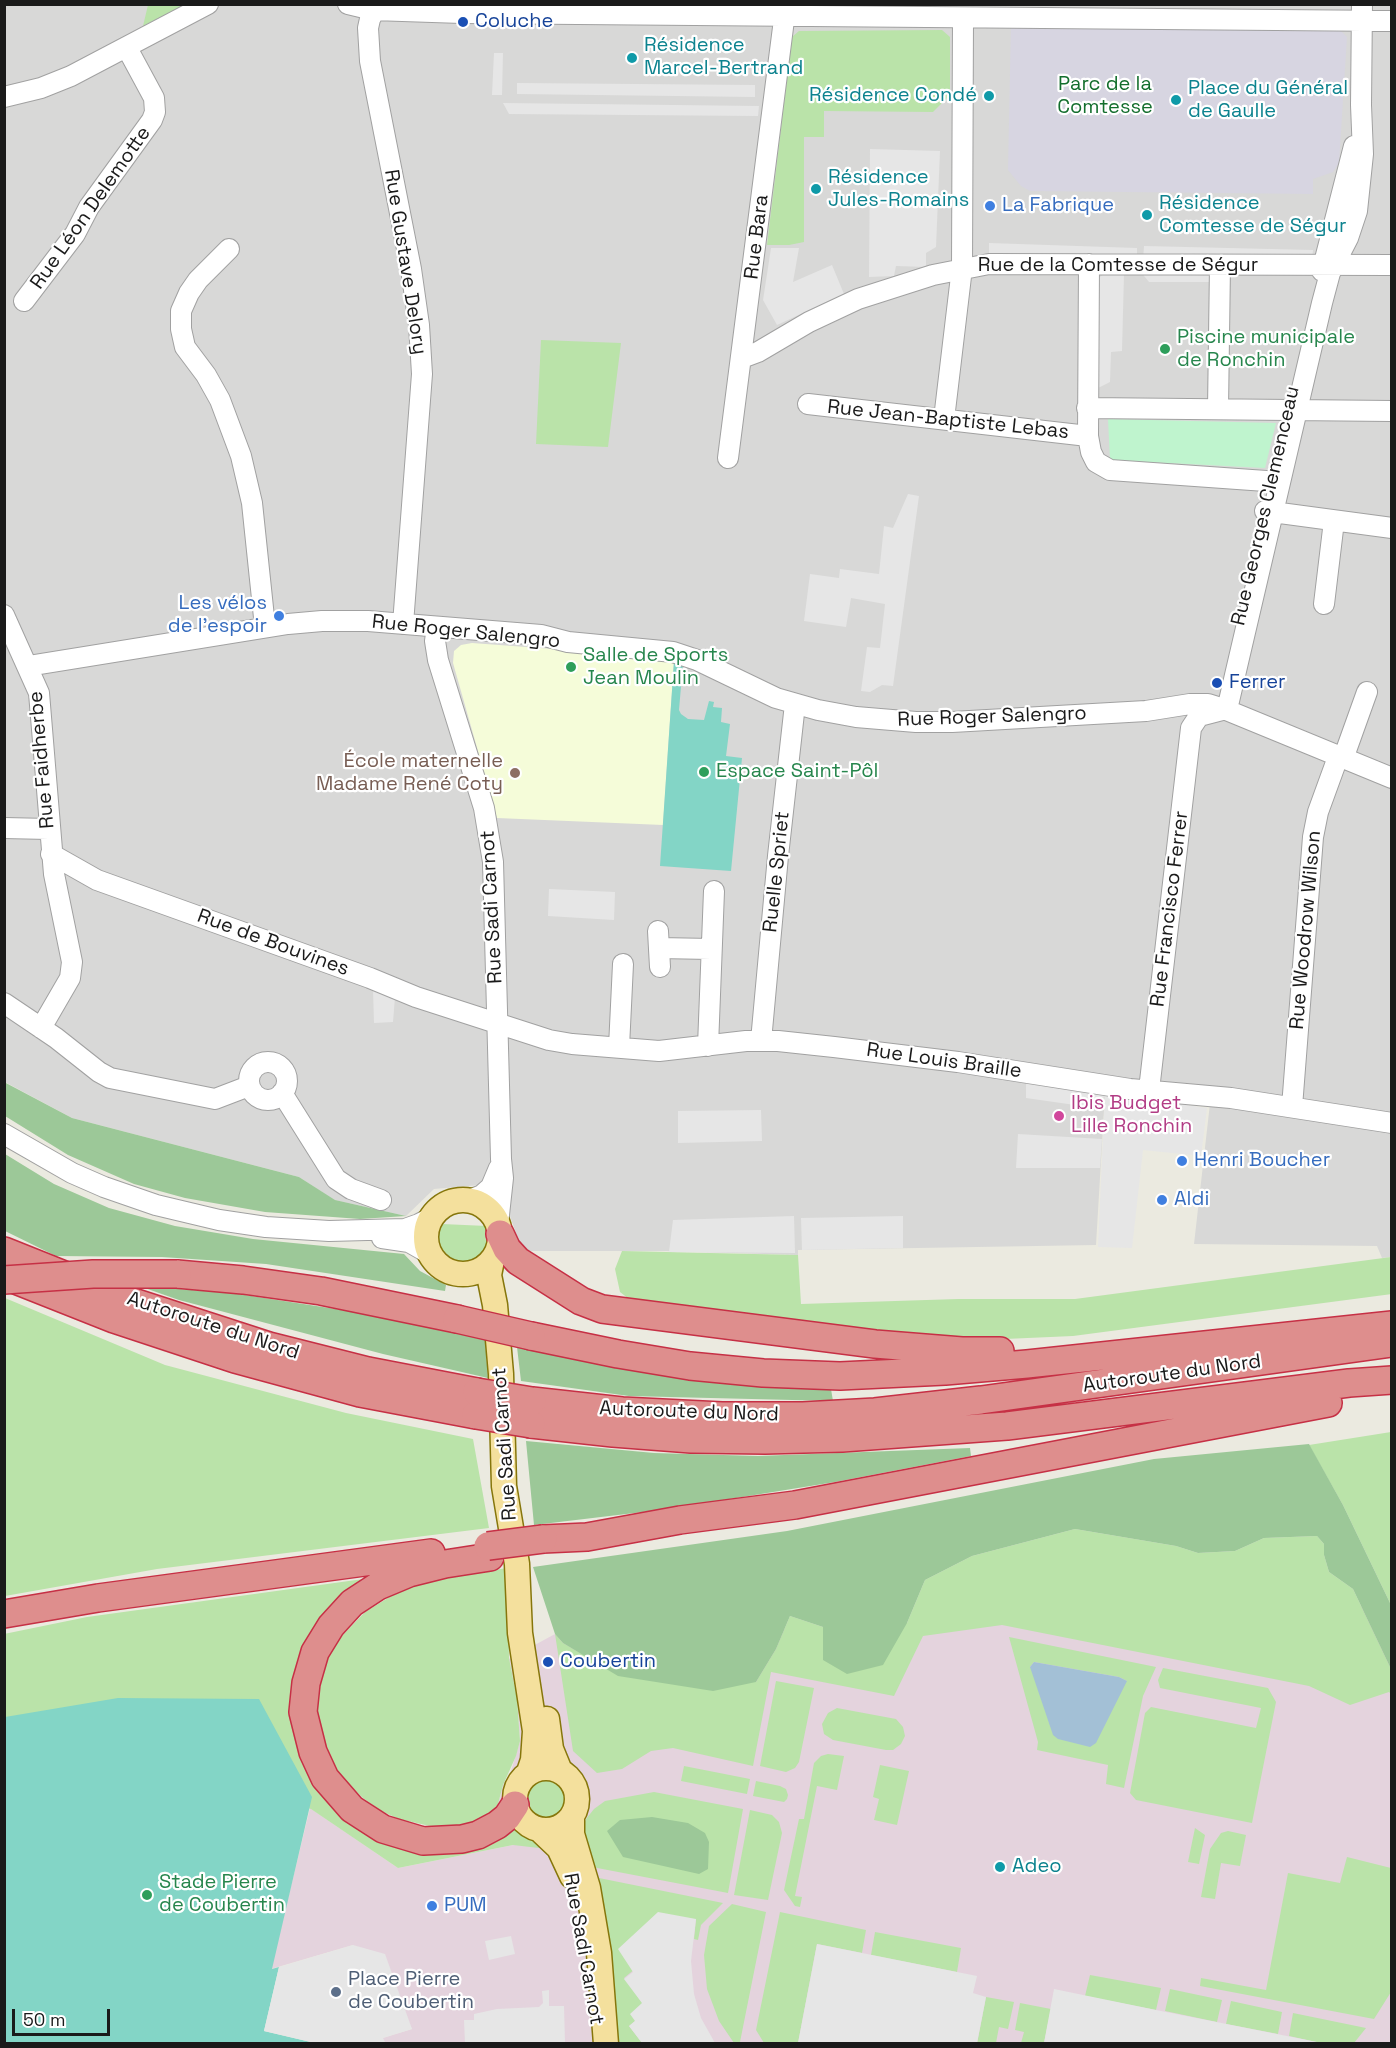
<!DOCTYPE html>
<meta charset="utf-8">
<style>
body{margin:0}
#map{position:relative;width:1396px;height:2048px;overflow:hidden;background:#ebeae0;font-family:"Space Grotesk",sans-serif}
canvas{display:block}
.frame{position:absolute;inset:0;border:6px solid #1a1a1a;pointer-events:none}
.scale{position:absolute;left:12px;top:2009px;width:98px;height:27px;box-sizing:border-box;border:3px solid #1a1a1a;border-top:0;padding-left:8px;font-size:18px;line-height:21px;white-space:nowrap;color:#1a1a1a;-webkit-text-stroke:4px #fff;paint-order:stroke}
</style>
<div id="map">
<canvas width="1396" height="2048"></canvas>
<div class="frame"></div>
<div class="scale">50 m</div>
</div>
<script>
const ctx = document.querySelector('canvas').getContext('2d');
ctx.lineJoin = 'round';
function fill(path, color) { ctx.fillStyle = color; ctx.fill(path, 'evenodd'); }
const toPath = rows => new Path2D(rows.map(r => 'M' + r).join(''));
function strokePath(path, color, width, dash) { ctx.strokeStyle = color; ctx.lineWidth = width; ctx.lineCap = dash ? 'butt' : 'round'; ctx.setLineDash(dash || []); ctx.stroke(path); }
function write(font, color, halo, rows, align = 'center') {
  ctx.font = font + ' "Space Grotesk",sans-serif'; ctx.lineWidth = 4.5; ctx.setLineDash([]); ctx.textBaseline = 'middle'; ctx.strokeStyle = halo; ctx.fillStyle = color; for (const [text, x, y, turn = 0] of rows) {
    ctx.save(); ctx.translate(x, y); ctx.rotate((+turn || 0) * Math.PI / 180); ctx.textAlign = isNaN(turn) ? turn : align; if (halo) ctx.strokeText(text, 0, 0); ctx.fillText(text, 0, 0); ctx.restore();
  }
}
const residential = toPath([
 [4,5,1391,5,1391,1257,1382,1258,1377,1246,1194,1244,1212,1086,1106,1076,1096,1245,798,1250,798,1255,666,1251,522,1251,508,1210,480,1185,434,1189,406,1216,334,1200,299,1177,72,1118,5,1082]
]);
const industrial = toPath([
 [1391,1605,1391,2043,366,2043,412,2029,353,1945,271,1969,310,1808,398,1868,513,1845,498,1804,503,1785,511,1771,520,1741,517,1699,509,1659,555,1634,569,1637]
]);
const education = toPath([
 [472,643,661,657,674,661,663,825,497,818,453,663,454,651,461,645]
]);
const grass = toPath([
 [148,5,148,4,184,5,143,26],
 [942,30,950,37,950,95,933,112,824,111,824,137,804,137,804,242,789,245,767,245,792,37,799,31],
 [541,340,621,343,608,447,536,444],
 [442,1224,487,1226,490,1238,486,1249,477,1258,465,1263,451,1258,441,1248,438,1236],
 [622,1251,798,1255,801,1304,958,1299,1075,1299,1391,1257,1392,1294,1073,1336,1005,1339,912,1338,634,1303,620,1292,615,1269],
 [5,1298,165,1365,346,1413,473,1439,489,1528,157,1569,5,1596],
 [1391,1432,1391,1605,1343,1505,1309,1445],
 [1075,1529,1176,1546,1198,1553,1235,1551,1264,1538,1317,1536,1324,1544,1324,1555,1329,1572,1353,1589,1391,1669,1391,1694,1389,1692,1350,1705,1309,1686,1002,1625,923,1636,894,1696,771,1672,753,1766,673,1748,651,1751,622,1769,597,1773,573,1751,555,1634,563,1643,580,1653,756,1682,776,1649,790,1616,823,1627,907,1623,925,1580,972,1556],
 [507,1568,509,1658,517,1699,520,1741,516,1756,503,1785,498,1804,493,1813,483,1820,453,1828,430,1826,399,1819,381,1811,363,1798,346,1782,335,1768,322,1735,318,1714,318,1694,327,1660,337,1641,365,1612,401,1590,446,1578],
 [378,1577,321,1625,302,1749,382,1837,508,1826,543,1841,539,1848,513,1845,398,1868,311,1809,5,1719,4,1634,87,1617],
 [1009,1637,1156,1667,1143,1696,1124,1788,1106,1784,1108,1765,1037,1750,1038,1742],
 [1034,1662,1119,1677,1127,1681,1030,1667],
 [1163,1668,1268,1688,1276,1702,1252,1823,1136,1800,1130,1793,1145,1713,1151,1707,1256,1728,1261,1708,1160,1688,1158,1680],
 [776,1681,814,1688,799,1762,795,1768,786,1772,760,1766],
 [837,1708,896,1719,903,1727,905,1736,901,1744,893,1750,886,1750,833,1740,824,1734,822,1724,828,1713],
 [828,1754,844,1756,837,1790,817,1786,795,1896,802,1897,800,1907,795,1906,784,1890,799,1819,804,1819,814,1763,821,1756],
 [880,1765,909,1771,897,1825,874,1820,879,1799,873,1797],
 [684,1766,750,1779,747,1794,681,1781],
 '527 1800a20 20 0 1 1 40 0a20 20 0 1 1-40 0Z',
 [756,1781,780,1786,786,1789,788,1795,787,1799,784,1802,753,1796],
 [654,1792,743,1809,728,1893,592,1867,582,1830,586,1819,594,1809,605,1801],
 [750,1810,772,1815,779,1822,782,1833,768,1900,734,1895],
 [1195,1828,1205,1835,1199,1864,1188,1862],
 [1228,1831,1246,1835,1240,1866,1221,1863,1215,1899,1201,1897,1210,1849,1221,1833],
 [1347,1857,1391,1868,1391,1992,1374,2019,1200,1986,1201,1978,1266,1990,1288,1873,1340,1883],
 [594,1877,723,1903,701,1925,698,1940,694,1939,696,1919,624,1978,643,2004,635,2021,629,2026,642,2043,615,2043],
 [732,1904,766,1912,740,2042,734,2043,719,2021,707,1989,704,1955,709,1926],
 [780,1912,866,1930,862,1953,817,1944,798,2043,764,2043,756,2030],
 [875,1932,961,1948,957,1972,871,1955],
 [1090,1975,1161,1988,1156,2010,1085,1996],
 [1170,1989,1222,2000,1217,2022,1165,2011],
 [986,1997,1014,2002,1008,2029,999,2027,996,2043,977,2044],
 [1231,2001,1282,2012,1278,2034,1226,2024],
 [1020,2003,1051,2009,1044,2043,1021,2043,1024,2032,1015,2030],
 [1293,2013,1366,2028,1354,2043,1316,2043,1316,2042,1289,2036]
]);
const forest = toPath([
 [4,1082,72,1118,299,1177,335,1200,406,1216,360,1219,265,1212,185,1198,134,1184,68,1155,5,1116],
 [5,1154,54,1184,109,1208,175,1226,253,1239,404,1254,420,1271,446,1285,445,1291,266,1264,162,1257,56,1256,5,1231],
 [139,1286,232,1293,381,1316,485,1339,488,1378,383,1354,179,1300],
 [517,1347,613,1366,831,1389,833,1401,629,1396,521,1381],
 [526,1441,654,1453,758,1456,970,1448,971,1456,835,1482,668,1509,534,1525],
 [1309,1444,1343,1505,1391,1605,1391,1669,1353,1589,1329,1572,1324,1555,1324,1544,1317,1536,1264,1538,1235,1551,1198,1553,1176,1546,1075,1529,972,1556,925,1580,907,1623,883,1665,847,1674,823,1660,823,1627,790,1616,776,1649,756,1682,713,1691,618,1676,563,1643,555,1634,533,1567,787,1531,1154,1459],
 [652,1817,688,1823,705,1833,709,1842,708,1869,699,1874,623,1857,607,1831,620,1820]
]);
const park = toPath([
 [1108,419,1276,423,1265,468,1110,460]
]);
const pitch = toPath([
 [674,661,683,663,679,710,681,714,688,719,704,720,709,701,714,702,713,707,722,708,721,722,730,724,726,756,742,758,731,871,660,866],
 [118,1698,259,1699,312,1797,272,1969,279,1967,264,2031,315,2043,5,2044,5,1717]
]);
const parking = toPath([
 [494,53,503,53,502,95,492,95],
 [517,83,755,85,755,97,517,94],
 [503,103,759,106,758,116,509,114],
 [870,149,940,151,936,247,926,253,926,267,896,266,894,276,869,277],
 [989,243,1137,248,1137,260,989,257],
 [1144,246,1313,250,1312,261,1143,259],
 [771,248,799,248,793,282,832,265,844,294,777,325,763,300],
 [1140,271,1206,272,1214,282,1149,282],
 [1104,274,1124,274,1122,351,1111,352,1110,382,1092,391,1093,282],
 [908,494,919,496,893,686,882,685,870,692,861,691,867,647,880,648,885,604,851,598,846,627,804,621,810,574,839,578,840,569,879,574,884,526,893,528],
 [549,889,615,892,614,920,548,916],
 [373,989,395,997,393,1022,374,1023],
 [1026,1081,1104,1092,1103,1109,1026,1098],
 [1105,1092,1207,1108,1201,1156,1143,1150,1132,1248,1098,1247],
 [761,1110,762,1141,678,1143,678,1111],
 [1018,1134,1102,1139,1100,1168,1016,1168],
 [794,1216,795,1253,669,1252,673,1220],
 [903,1216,903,1248,802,1250,801,1218],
 [658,1912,696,1919,691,1961,694,1994,701,2018,715,2043,642,2043,629,2026,635,2021,630,2014,642,2003,624,1979,633,1972,618,1949],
 [511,1936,515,1954,489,1960,485,1941],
 [817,1944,977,1976,973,1993,986,1997,977,2043,798,2043],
 [353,1945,385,1954,412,2029,383,2038,386,2044,315,2043,264,2031,279,1967],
 [1054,1989,1156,2010,1317,2042,1316,2044,1044,2043],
 [549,1990,549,2006,564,2006,565,2043,465,2043,464,2020,474,2020,474,2014,497,2009,539,2007,543,2003,542,1991]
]);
const plaza = toPath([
 [1011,23,1338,28,1347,37,1339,163,1333,172,1313,179,1313,194,1030,191,1021,186,1008,170]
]);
const water = toPath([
 [1034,1662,1119,1677,1127,1681,1096,1743,1090,1747,1058,1739,1053,1735,1030,1667]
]);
const minor = toPath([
 [348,4,373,10,462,13,1392,21],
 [378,4,370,19,368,28,370,61,411,269,419,325,422,374,403,624],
 [4,97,41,88,71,76,208,4],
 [229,249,198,280,189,293,181,311,181,329,185,347,206,375,220,400,241,456,252,503,265,627],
 [1089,264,1088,436,1091,452,1096,462,1110,470,1280,482],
 [1322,271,1354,146],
 [24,301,75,234,89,207,152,120,155,112,154,98,127,48],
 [742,358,758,352,809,322,858,299,933,275,989,264,1392,265],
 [808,404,1088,436],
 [1087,408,1392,411],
 [1218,409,1220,265],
 [944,419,962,268,963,18],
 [728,458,786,4],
 [1265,511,1392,528],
 [1324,604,1334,521],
 [4,615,39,693,54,874,72,962,70,978,41,1028],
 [437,627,435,641,438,660,484,808,493,862,501,1159,503,1178,498,1224],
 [28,666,288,624,322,621,368,621,541,635,568,642,673,652,697,660,776,698,818,710,856,717,916,722,952,722,1146,711,1190,704,1208,704,1224,709,1392,778],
 [1224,709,1229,701,1239,658,1322,303,1330,273,1348,238,1357,211,1363,154,1361,105,1362,4],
 [1343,759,1367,692],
 [4,828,49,829],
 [51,854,97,880,370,978,416,997,549,1040,572,1044,659,1051,746,1041,778,1041,834,1047,958,1062,1130,1089,1231,1098,1392,1123],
 [658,931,660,967],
 [659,948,711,949],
 [4,1003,56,1038,99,1072,110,1078,215,1099,249,1086],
 [761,1041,778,856,795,704],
 [708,1046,714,891],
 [619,1047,623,964],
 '249 1081a19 19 0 1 1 38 0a19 19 0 1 1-38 0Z',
 [1149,1090,1191,728,1199,716,1222,710],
 [282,1093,336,1179,351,1189,381,1200],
 [1292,1107,1313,837,1318,812,1338,757],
 [4,1134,72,1173,104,1187,156,1205,219,1220,266,1227,329,1231,405,1229,419,1224,432,1217],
 [469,1200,482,1195,491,1187,499,1168],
 [382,1238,409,1242,430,1254]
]);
const major = toPath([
 '426 1237a37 37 0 1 1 74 0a37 37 0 1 1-74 0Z',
 [492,1260,489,1275,495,1305,501,1374,504,1486,517,1564,520,1633,535,1731,533,1760,529,1772],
 [547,1719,551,1749,560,1771],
 '515 1799a31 31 0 1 1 62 0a31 31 0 1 1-62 0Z',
 [572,1816,572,1834,588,1888,599,1953,606,2044],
 [540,1830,559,1848,572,1876]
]);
const highway = toPath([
 [500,1234,507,1249,518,1261,581,1301,602,1309,875,1344,962,1351,1000,1351],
 [4,1251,124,1299,269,1346,368,1371,477,1392],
 [177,1274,243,1280,321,1291,457,1319],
 [8,1277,114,1319,235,1359,360,1393,476,1415],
 [531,1336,618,1354,690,1366,763,1373,840,1376,945,1371,1027,1364,1392,1325],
 [532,1401,622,1411,722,1416,803,1416,875,1412,981,1400,1392,1343],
 [531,1424,613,1433,691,1439,765,1440,842,1438,1007,1426,1349,1383,1392,1380],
 [543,1539,587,1537,680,1520,795,1505,1328,1403],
 [490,1557,445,1564,409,1573,378,1586,352,1603,331,1626,315,1652,306,1683,303,1712,313,1752,325,1778,352,1809,383,1829,423,1841,462,1839,478,1835,497,1825,507,1817,515,1805],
 [4,1614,98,1598,431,1553]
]);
const highwayBridge = toPath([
 [4,1280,93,1274,177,1274],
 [457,1319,531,1336],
 [477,1392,532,1401],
 [476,1415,531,1424],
 [488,1546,543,1539]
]);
const markers = [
 [463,22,6,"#1a4fb4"],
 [632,58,6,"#0f9aa8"],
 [989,96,6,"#0f9aa8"],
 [1176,100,6,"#0f9aa8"],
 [816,189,6,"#0f9aa8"],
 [990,206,6,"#3f7fe0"],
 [1147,215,6,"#0f9aa8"],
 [1165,349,6,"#2e9e5b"],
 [279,616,6,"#3f7fe0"],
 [571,667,6,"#2e9e5b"],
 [1217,683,6,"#1a4fb4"],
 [704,772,6,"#2e9e5b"],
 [515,773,6,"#8d6e63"],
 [1059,1116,6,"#d1479c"],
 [1182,1161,6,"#3f7fe0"],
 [1162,1200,6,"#3f7fe0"],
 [548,1662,6,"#1a4fb4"],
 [1000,1867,6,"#0f9aa8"],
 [147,1895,6,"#2e9e5b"],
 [432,1906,6,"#3f7fe0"],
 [336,1992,6,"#5c6f8a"]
];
const transitNames = [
 ["Coluche",475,22],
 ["Ferrer",1229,683],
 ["Coubertin",560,1662]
];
const cultureNames = [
 ["Résidence",644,46],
 ["Marcel-Bertrand",644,69],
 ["Place du Général",1188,89],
 ["de Gaulle",1188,112],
 ["Résidence Condé",977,96,"right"],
 ["Résidence",828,178],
 ["Jules-Romains",828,201],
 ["Résidence",1159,204],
 ["Comtesse de Ségur",1159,227],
 ["Adeo",1012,1867]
];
const parkNames = [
 ["Parc de la",1105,85],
 ["Comtesse",1105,108]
];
const shopNames = [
 ["La Fabrique",1002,206],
 ["Les vélos",267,604,"right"],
 ["de l'espoir",267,627,"right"],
 ["Henri Boucher",1194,1161],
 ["Aldi",1174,1200],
 ["PUM",444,1906]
];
const streetNames = [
 ["Rue Léon Delemotte",91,208,-55],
 ["Rue Bara",757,237,-83],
 ["Rue Gustave Delory",405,262,81],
 ["Rue de la Comtesse de Ségur",1118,266],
 ["Rue Jean-Baptiste Lebas",948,420,6],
 ["Rue Georges Clemenceau",1266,506,-77],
 ["Rue Roger Salengro",466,632,6],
 ["Rue Roger Salengro",992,717,-2],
 ["Rue Faidherbe",42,760,-95],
 ["Ruelle Spriet",777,872,-84],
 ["Rue Sadi Carnot",492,907,-93],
 ["Rue Francisco Ferrer",1170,909,-83],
 ["Rue Woodrow Wilson",1306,930,-85],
 ["Rue de Bouvines",273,943,20],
 ["Rue Louis Braille",944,1061,8],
 ["Autoroute du Nord",213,1326,18],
 ["Autoroute du Nord",1172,1374,-8],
 ["Autoroute du Nord",689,1412,2],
 ["Rue Sadi Carnot",505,1444,-94],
 ["Rue Sadi Carnot",583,1949,80]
];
const leisureNames = [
 ["Piscine municipale",1177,338],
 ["de Ronchin",1177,361],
 ["Salle de Sports",583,656],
 ["Jean Moulin",583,679],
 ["Espace Saint-Pôl",716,772],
 ["Stade Pierre",159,1883],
 ["de Coubertin",159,1906]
];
const educationNames = [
 ["École maternelle",503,762],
 ["Madame René Coty",503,785]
];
const hotelNames = [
 ["Ibis Budget",1071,1104],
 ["Lille Ronchin",1071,1127]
];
const serviceNames = [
 ["Place Pierre",348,1980],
 ["de Coubertin",348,2003]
];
fill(residential, '#d8d8d7');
fill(industrial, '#e4d3dd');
fill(education, '#f5fcd9');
fill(grass, '#bae3a9');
fill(forest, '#9cc898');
fill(park, '#bff4ce');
fill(pitch, '#83d5c6');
fill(parking, '#e6e6e6');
fill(plaza, '#d7d5e1');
fill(water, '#a3c0d6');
strokePath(minor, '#a1a1a1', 22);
strokePath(major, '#86760b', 27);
strokePath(highway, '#c63045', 30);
strokePath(minor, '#fff', 20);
strokePath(major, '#f4e09d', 24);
strokePath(highway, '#de8e8d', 27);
strokePath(highwayBridge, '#c63045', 30, []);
strokePath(highwayBridge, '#de8e8d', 27);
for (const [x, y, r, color] of markers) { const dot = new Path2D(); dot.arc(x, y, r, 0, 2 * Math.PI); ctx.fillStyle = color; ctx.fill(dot); strokePath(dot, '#fff', 2); }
write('20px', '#164399', '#fff', transitNames, 'left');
write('20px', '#0d838f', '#fff', cultureNames, 'left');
write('20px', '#136e2d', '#fff', parkNames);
write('20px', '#366cbe', '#fff', shopNames, 'left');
write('20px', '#1a1a1a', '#fff', streetNames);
write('20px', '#27864d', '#fff', leisureNames, 'left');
write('20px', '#785e54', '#fff', educationNames, 'right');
write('20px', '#b23c85', '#fff', hotelNames, 'left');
write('20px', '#4e5e75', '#fff', serviceNames, 'left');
</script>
